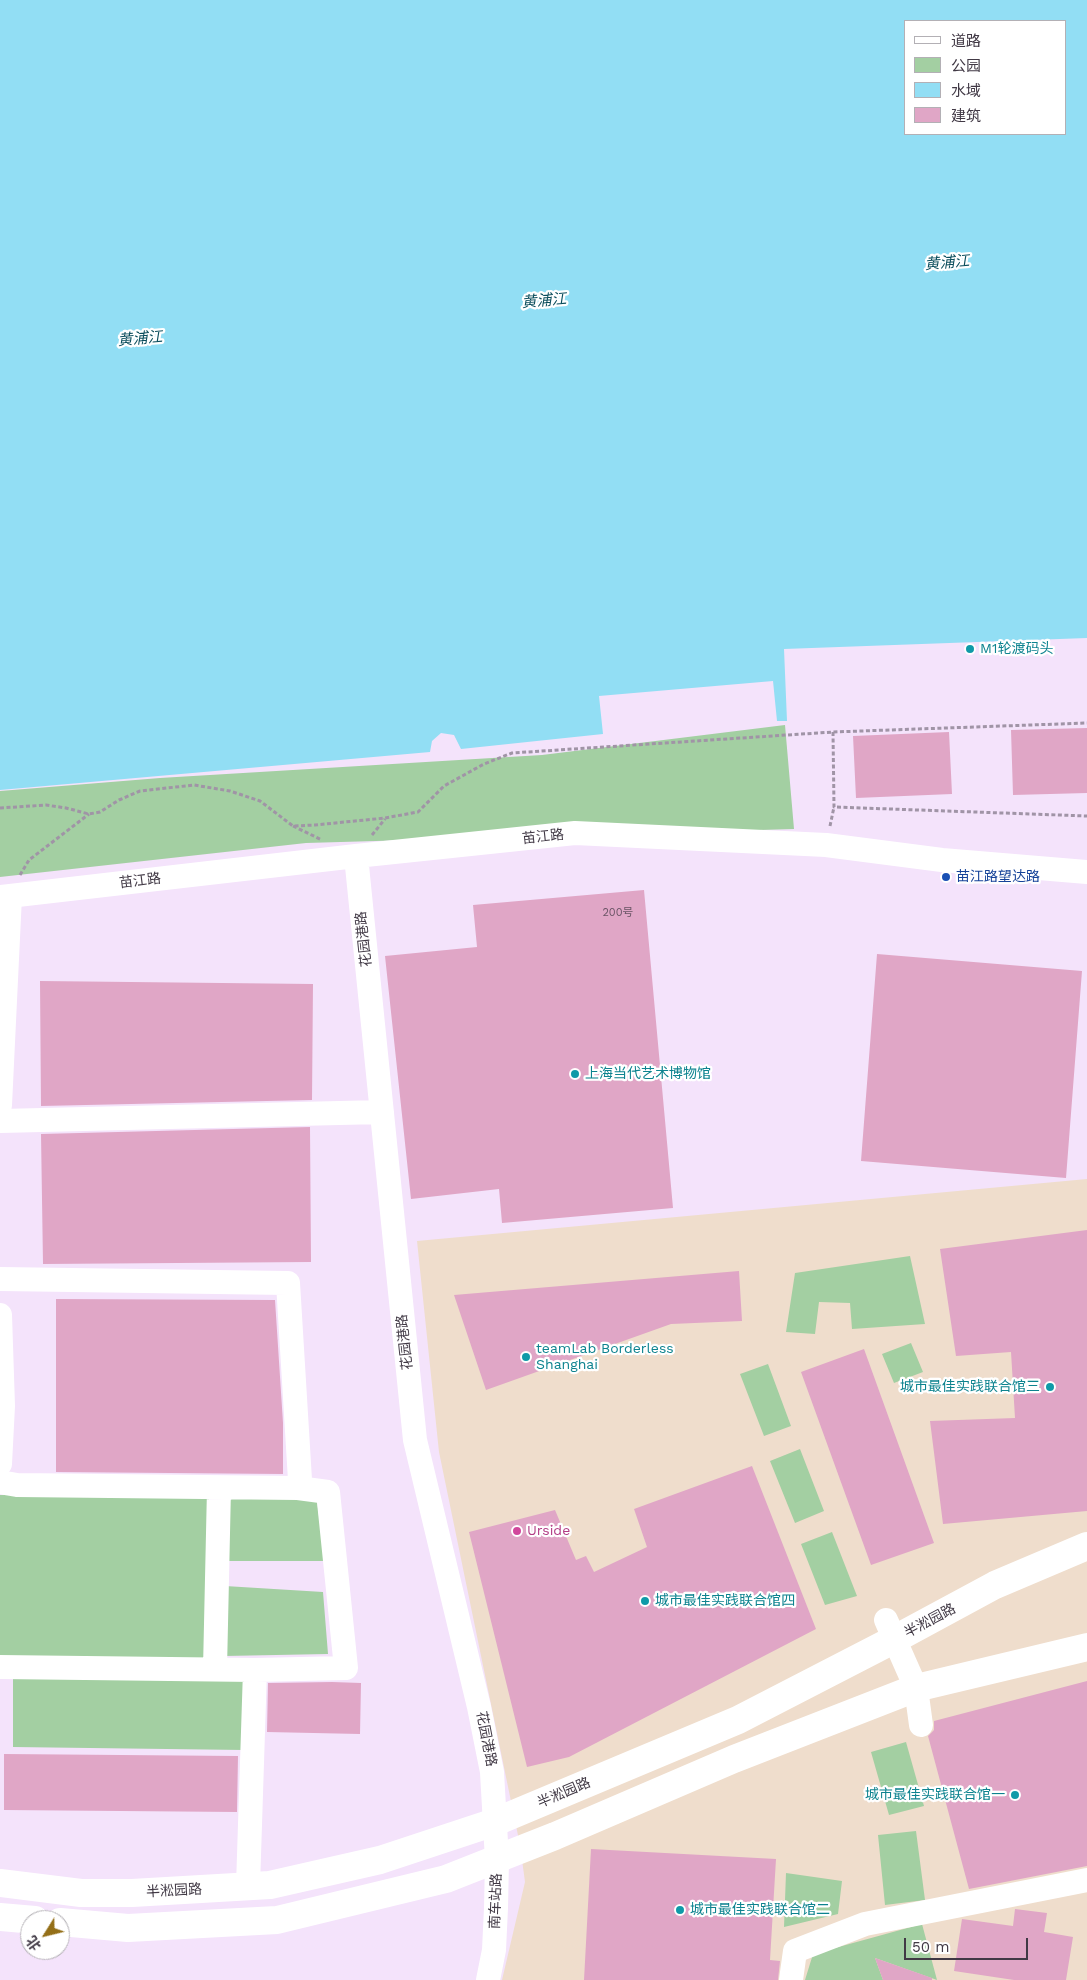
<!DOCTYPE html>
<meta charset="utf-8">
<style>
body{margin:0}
#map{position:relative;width:1087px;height:1980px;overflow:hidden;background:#f4e3fb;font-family:"Work Sans","Noto Sans SC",sans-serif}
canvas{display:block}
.legend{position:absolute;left:904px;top:20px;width:162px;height:115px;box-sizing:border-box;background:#fff;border:1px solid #b3b0b5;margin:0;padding:6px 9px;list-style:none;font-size:15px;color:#413945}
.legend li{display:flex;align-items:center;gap:10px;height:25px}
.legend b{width:25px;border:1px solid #b3b0b5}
.north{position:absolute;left:20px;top:1910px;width:50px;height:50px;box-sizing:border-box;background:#fff;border:1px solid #b3b0b5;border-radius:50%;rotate:234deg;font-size:14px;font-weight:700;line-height:20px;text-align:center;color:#413945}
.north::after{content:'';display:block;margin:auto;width:18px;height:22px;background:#946f18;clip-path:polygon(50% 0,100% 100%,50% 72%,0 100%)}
.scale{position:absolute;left:904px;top:1938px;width:124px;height:22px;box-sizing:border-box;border:2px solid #413945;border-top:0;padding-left:6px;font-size:15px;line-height:18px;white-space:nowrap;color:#413945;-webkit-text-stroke:4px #fff;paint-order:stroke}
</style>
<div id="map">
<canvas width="1087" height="1980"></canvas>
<ul class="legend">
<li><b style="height:6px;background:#fff"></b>道路</li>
<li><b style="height:14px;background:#a3cfa2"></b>公园</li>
<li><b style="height:14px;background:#92def4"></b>水域</li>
<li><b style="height:14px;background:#e0a6c6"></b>建筑</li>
</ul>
<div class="north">北</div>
<div class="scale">50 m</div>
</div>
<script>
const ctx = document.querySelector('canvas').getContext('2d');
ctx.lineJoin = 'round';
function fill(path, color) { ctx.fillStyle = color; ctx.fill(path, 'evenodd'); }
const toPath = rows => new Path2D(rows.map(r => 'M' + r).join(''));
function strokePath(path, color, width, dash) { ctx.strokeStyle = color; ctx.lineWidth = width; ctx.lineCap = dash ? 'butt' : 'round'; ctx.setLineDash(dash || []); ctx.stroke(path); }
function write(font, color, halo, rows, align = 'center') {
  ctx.font = font + ' "Work Sans","Noto Sans SC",sans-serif'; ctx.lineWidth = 4.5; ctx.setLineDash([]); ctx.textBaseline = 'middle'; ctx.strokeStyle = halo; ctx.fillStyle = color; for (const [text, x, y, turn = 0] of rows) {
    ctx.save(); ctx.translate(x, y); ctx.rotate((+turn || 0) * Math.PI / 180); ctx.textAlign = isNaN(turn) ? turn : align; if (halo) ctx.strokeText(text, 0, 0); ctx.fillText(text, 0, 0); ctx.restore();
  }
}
const commercial = toPath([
 [1087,1179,1087,1980,502,1980,525,1882,520,1845,439,1452,417,1241]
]);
const green = toPath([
 [785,725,794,829,306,843,0,877,0,791,160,778,542,755],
 [910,1256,925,1324,852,1329,850,1303,819,1302,815,1334,786,1332,795,1273],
 [911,1343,923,1372,894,1383,882,1354],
 [768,1364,791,1426,764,1436,740,1374],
 [800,1449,824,1511,795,1523,770,1461],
 [238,1494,317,1501,325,1561,228,1561,228,1502],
 [0,1495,209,1496,208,1663,0,1657],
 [832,1532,857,1596,825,1605,801,1544],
 [225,1586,323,1592,328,1654,224,1656],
 [13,1676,244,1679,244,1750,13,1747],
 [906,1742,924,1806,889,1815,871,1752],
 [916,1831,925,1900,885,1905,878,1835],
 [786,1873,842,1881,838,1914,784,1927],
 [922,1924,937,1980,875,1958,883,1980,805,1980,813,1954]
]);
const water = toPath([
 [0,0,1087,0,1087,638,784,649,787,721,777,721,773,681,599,696,603,734,461,749,454,735,441,733,432,741,430,752,0,790],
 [906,21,1066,21,1066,134,906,134]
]);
const building = toPath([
 [1087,728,1087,793,1013,795,1011,730],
 [949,732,952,794,856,798,853,736],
 [644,890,673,1208,502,1223,499,1189,411,1199,385,956,477,947,473,905],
 [877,954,1082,971,1066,1178,861,1161],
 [40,981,313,984,312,1100,41,1106],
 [310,1127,311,1262,43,1264,41,1134],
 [1087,1230,1087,1511,943,1524,930,1421,1015,1418,1011,1352,956,1356,940,1249],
 [739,1271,742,1321,671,1324,486,1390,454,1295],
 [56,1299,275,1300,283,1423,283,1474,56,1472],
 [864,1349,934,1543,871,1565,801,1372],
 [752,1466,816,1629,569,1757,527,1767,469,1532,555,1510,576,1560,586,1556,594,1572,647,1547,634,1509],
 [1087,1681,1087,1866,969,1889,928,1736,934,1730,934,1721],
 [332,1682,361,1683,360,1734,267,1732,268,1683],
 [4,1754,238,1756,237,1812,4,1810],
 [591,1849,776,1859,770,1960,780,1961,778,1980,584,1980],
 [1015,1909,1047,1913,1044,1932,1073,1937,1066,1980,1014,1980,954,1971,962,1919,1013,1926],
 [875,1958,932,1978,932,1980,883,1980]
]);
const path = toPath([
 [833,732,834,807,1087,816],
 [0,808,46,805,66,808,89,814,100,812,119,800,140,791,194,785,230,791,260,801,293,826,315,825,385,818,418,812,444,786,484,764,512,753,833,732,1087,723],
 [293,826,322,840],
 [830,826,834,807],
 [372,835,385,819],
 [20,875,29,860,89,814]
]);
const minor = toPath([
 [356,856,415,1440,479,1707,492,1772,497,1860,496,1908,494,1950,488,1980],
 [0,897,356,856,575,833,826,845,942,860,1087,872],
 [0,1105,10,896],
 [0,1121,382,1112],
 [0,1279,288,1283,300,1480,298,1488],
 [0,1315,3,1406,0,1464],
 [0,1482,17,1485,298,1488,328,1492,346,1668,255,1670,0,1667],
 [886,1620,916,1688,921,1725],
 [215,1669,219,1488],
 [248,1886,255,1670],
 [791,1980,795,1951,865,1924,1087,1880]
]);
const major = toPath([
 [0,1883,81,1893,132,1893,270,1885,380,1860,495,1822,738,1720,895,1639,995,1585,1087,1546],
 [0,1917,35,1920],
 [60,1922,128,1928,277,1920,446,1879,555,1836,734,1759,916,1688,1087,1647]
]);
const markers = [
 [970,649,5,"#0f9aa8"],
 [946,877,5,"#1a4fb4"],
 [575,1074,5,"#0f9aa8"],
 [526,1357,5,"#0f9aa8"],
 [1050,1387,5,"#0f9aa8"],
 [517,1531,5,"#d1479c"],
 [645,1601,5,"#0f9aa8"],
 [1015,1795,5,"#0f9aa8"],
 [680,1910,5,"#0f9aa8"]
];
const numberNames = [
 ["200号",618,913]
];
const cultureNames = [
 ["M1轮渡码头",980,649],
 ["上海当代艺术博物馆",585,1074],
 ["teamLab Borderless",536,1349],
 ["Shanghai",536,1365],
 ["城市最佳实践联合馆三",1040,1387,"right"],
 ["城市最佳实践联合馆四",655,1601],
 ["城市最佳实践联合馆一",1005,1795,"right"],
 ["城市最佳实践联合馆二",690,1910]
];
const streetNames = [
 ["苗江路",543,837,-6],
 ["苗江路",140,881,-7],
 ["花园港路",364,939,-96],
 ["花园港路",405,1342,-96],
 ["半淞园路",930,1621,-28],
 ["花园港路",486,1739,79],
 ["半淞园路",564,1793,-23],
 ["半淞园路",174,1891,-3],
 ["南车站路",496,1901,-88]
];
const transitNames = [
 ["苗江路望达路",956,877]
];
const hotelNames = [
 ["Urside",527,1531]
];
const waterNames = [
 ["黄浦江",947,263,-5],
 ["黄浦江",544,301,-5],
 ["黄浦江",140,339,-5]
];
fill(commercial, '#efddcc');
fill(green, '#a3cfa2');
fill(water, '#92def4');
fill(building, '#e0a6c6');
strokePath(path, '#a094a6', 3, [4, 2.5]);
strokePath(minor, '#fff', 24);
strokePath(major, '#fff', 28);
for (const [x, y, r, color] of markers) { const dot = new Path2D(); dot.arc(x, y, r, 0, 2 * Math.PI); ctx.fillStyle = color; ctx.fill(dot); strokePath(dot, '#fff', 2); }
write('11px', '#695465', null, numberNames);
write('14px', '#0d838f', '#fff', cultureNames, 'left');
write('14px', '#413945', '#fff', streetNames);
write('14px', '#164399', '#fff', transitNames, 'left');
write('14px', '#b23c85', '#fff', hotelNames, 'left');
write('italic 15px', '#0a4d5c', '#fff', waterNames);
</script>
